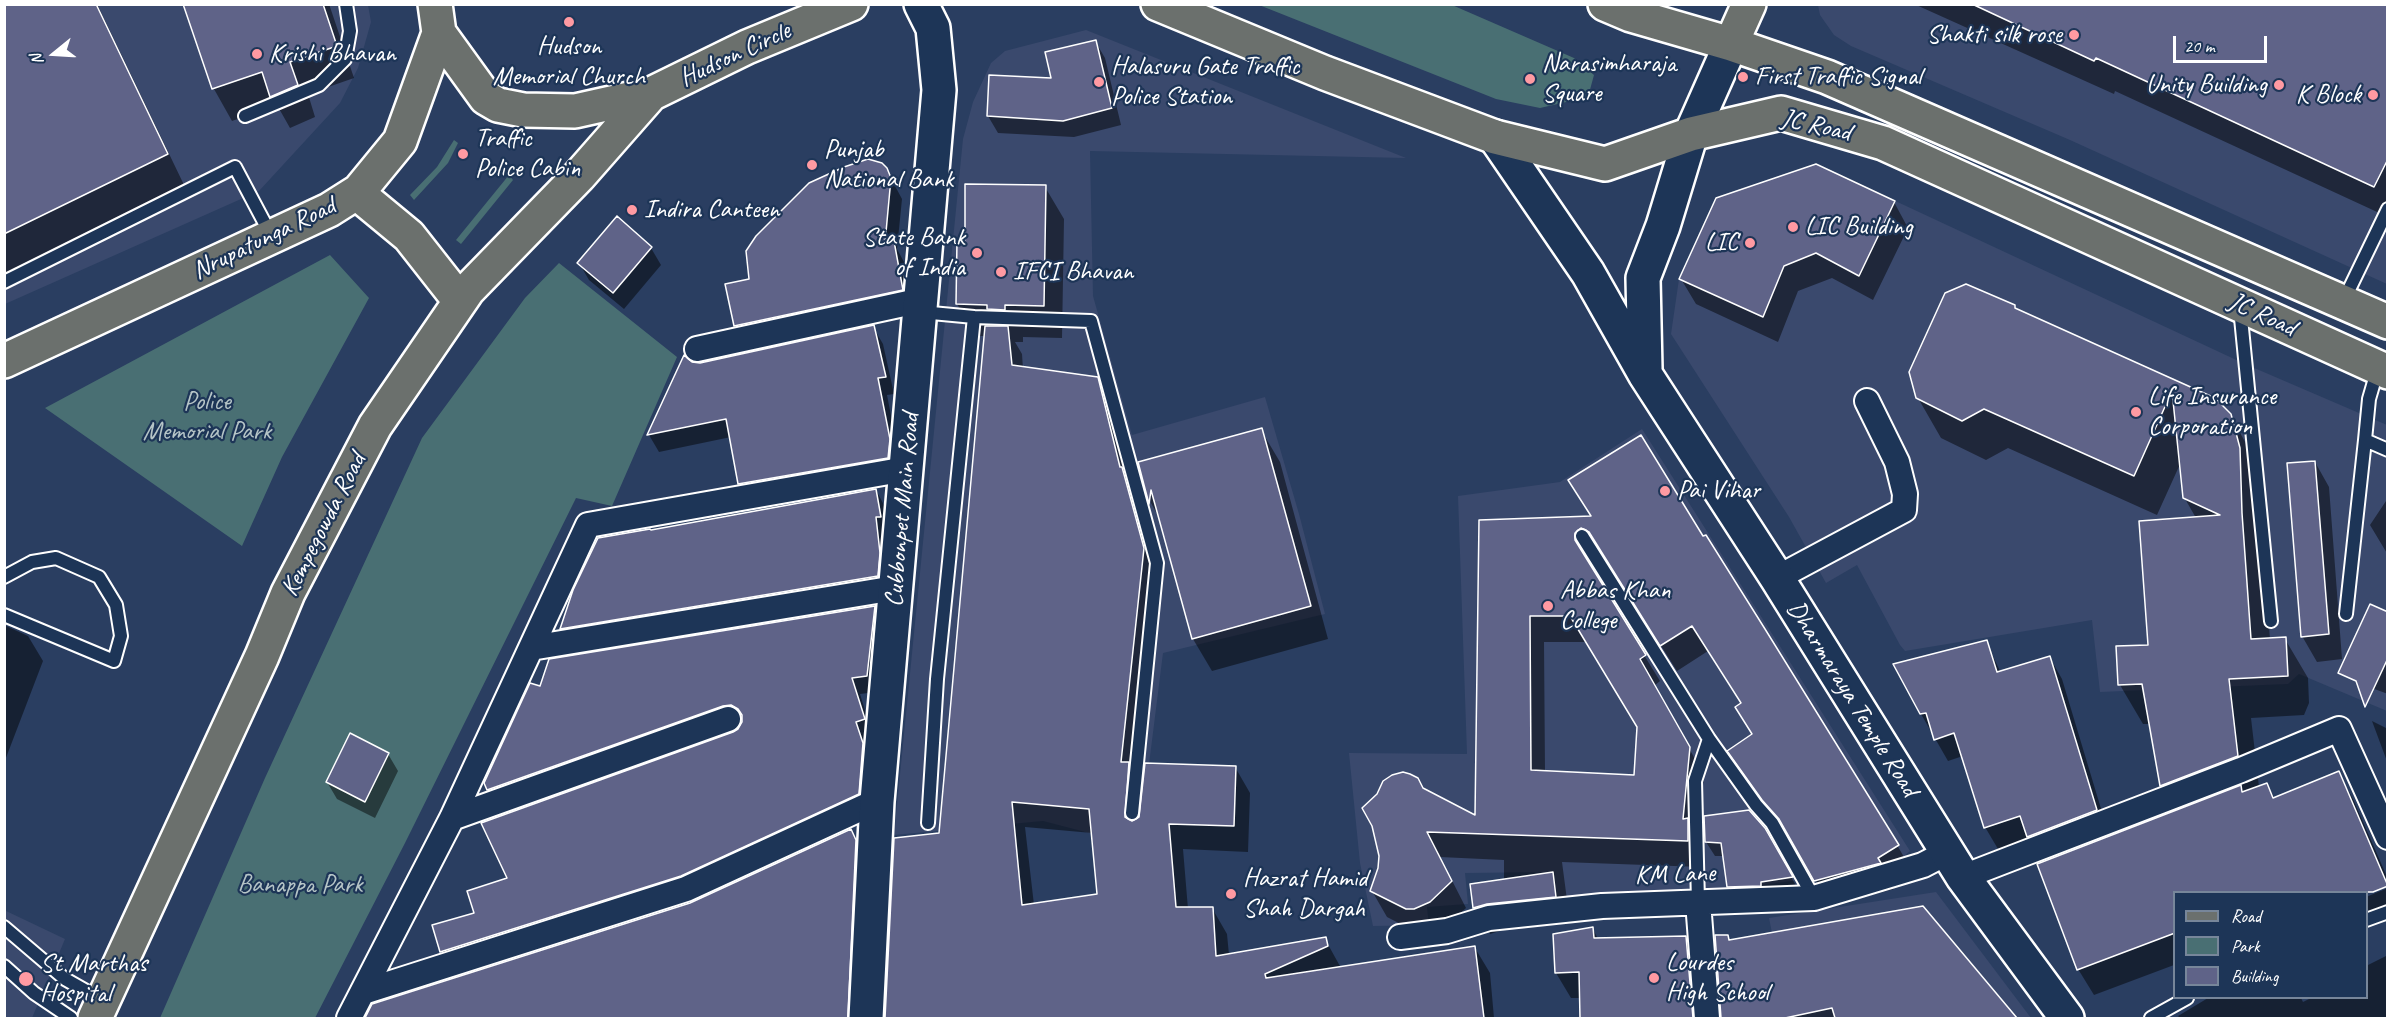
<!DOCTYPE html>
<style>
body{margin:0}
#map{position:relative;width:2392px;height:1023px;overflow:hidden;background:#2a3e61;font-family:Caveat,sans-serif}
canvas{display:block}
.frame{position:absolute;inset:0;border:6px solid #fff;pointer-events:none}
.legend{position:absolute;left:2173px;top:891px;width:195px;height:108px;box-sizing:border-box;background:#1d3557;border:2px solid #77869a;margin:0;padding:8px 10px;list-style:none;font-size:18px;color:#fff}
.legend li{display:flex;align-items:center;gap:12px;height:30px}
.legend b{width:30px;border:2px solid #77869a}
.north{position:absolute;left:24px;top:24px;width:60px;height:60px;-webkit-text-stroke:4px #1d3557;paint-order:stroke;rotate:252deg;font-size:16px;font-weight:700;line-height:24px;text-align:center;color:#fff}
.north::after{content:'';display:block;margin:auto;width:21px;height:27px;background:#fff;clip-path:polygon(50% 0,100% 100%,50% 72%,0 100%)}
.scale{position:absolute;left:2173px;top:36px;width:94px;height:27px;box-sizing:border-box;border:3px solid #fff;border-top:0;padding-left:8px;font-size:18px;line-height:21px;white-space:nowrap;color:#fff;-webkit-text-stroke:4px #1d3557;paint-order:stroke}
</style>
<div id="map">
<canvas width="2392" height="1023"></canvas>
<div class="frame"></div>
<ul class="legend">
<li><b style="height:8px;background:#6b706d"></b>Road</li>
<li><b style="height:16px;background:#496f73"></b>Park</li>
<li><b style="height:16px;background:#5f6388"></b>Building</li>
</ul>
<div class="north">N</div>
<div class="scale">20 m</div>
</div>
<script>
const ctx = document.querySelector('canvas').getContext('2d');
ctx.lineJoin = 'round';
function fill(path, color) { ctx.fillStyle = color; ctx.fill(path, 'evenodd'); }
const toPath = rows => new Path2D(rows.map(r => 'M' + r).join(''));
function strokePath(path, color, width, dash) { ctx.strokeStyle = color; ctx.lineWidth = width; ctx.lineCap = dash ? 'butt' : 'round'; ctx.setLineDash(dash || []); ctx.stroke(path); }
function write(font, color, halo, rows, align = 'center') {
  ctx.font = font + ' Caveat,sans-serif'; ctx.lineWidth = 4.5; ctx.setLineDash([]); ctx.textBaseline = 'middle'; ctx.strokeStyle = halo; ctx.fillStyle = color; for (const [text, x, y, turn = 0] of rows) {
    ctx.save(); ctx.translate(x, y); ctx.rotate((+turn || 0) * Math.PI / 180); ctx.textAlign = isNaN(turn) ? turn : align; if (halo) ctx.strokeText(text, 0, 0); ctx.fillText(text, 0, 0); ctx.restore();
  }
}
const built = toPath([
 [5,5,368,5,371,22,358,68,340,103,259,191,5,304],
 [1818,5,2387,5,2387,284,2070,140,1851,46,1834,35,1820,15],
 [1086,30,1406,158,1090,151,1093,296,1132,435,1265,397,1299,514,1325,614,1163,653,1140,836,1089,833,1043,821,894,835,963,139,973,102,991,63,1005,51],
 [1816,164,2245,364,2387,425,2387,711,2299,674,2288,684,2100,692,2092,620,1905,651,1900,645,1857,565,1826,583,1789,517,1671,334,1679,279,1716,198],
 [1642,429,1910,851,1888,869,1721,890,1558,903,1554,872,1465,873,1468,904,1427,907,1429,925,1373,926,1360,863,1349,753,1467,754,1458,496,1560,482],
 [1936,892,2031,1018,1789,1018,1769,918],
 [4,910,65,939,32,1018,5,1018]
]);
const green = toPath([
 [1259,5,1452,5,1574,58,1594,75,1588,97,1540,108,1496,99],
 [454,140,458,143,448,163,414,200,410,195,437,167],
 [509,175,513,180,461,244,456,240],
 [330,255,369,298,282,457,242,546,45,408],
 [559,263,677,357,612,506,576,498,405,843,315,1018,160,1018,265,778,422,438,525,298]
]);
const shadow = toPath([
 [4,4,97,4,185,187,4,275],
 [184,4,329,4,354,78,308,94,315,117,290,128,277,105,232,121,214,89],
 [1914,4,2388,4,2388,217,2115,91,2114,94],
 [1095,41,1105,58,1121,125,1074,137,998,133,988,116,1053,80],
 [886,169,902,199,897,249,904,262,913,309,746,345,735,326,727,285,751,280],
 [1045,187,1064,219,1062,338,1023,337,1023,342,1015,342,1022,354,1023,369,1097,379,1112,405,1159,576,1136,778,1144,791,1235,767,1250,793,1248,852,1183,849,1188,909,1212,908,1227,934,1229,955,1325,939,1341,968,1475,948,1490,973,1494,1018,886,1018,895,839,940,834,986,336,976,336,957,304,966,242],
 [1025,827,1092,833,1099,895,1034,905],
 [1894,202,1908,228,1873,300,1832,278,1798,291,1778,342,1696,304,1681,279],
 [617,218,651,248,661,265,624,309,589,280,579,263],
 [2016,310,2230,415,2253,456,2264,554,2270,640,2285,639,2308,678,2309,703,2304,715,2251,718,2259,787,2267,785,2275,799,2338,773,2353,799,2388,879,2388,885,2366,893,2174,892,2174,965,2094,995,2078,969,2177,812,2161,785,2151,724,2143,724,2120,685,2150,646,2196,518,2184,497,2181,462,2157,515,2008,448,1986,460,1941,438,1918,398],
 [873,327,883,344,894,394,887,395,899,457,750,501,740,484,731,437,659,452,649,435,685,358,692,364,700,364],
 [1261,430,1280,462,1328,639,1212,671,1193,639,1161,521,1151,503,1140,463],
 [2315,462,2329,487,2342,659,2317,662,2302,636],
 [876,490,885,507,890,533,886,593,571,645,561,629,651,532],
 [2388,498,2388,555,2370,525],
 [1592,517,1897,845,1912,871,1892,885,1894,889,1831,906,1795,844,1779,826,1745,777,1729,751,1753,735,1742,704,1708,651,1677,671,1606,558,1598,553,1589,558,1589,566,1660,681,1654,686,1704,775,1698,838,1702,867,1562,862,1570,923,1503,930,1490,934,1475,908,1504,880,1504,860,1440,857,1466,908,1444,928,1422,935,1387,917,1372,891,1422,789,1477,817,1480,521],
 [1544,642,1587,642,1639,728,1636,777,1545,772],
 [874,607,883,624,876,692,860,694,873,736,864,739,872,760,867,810,451,968,442,952,434,926,476,914,509,879,740,730,744,722,733,721,497,806,486,783,541,687],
 [2388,614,2388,694,2358,683],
 [4,625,28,636,43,661,4,763],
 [1986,642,2001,673,2050,658,2062,679,2108,832,2030,839,1998,849,1985,827,1963,756,1948,761,1921,714],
 [2372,721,2388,729,2388,764],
 [388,754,398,771,375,818,337,799,327,782],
 [1764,829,1799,891,1737,901,1729,887,1724,856,1715,856,1706,842],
 [851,830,861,848,858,1018,388,1018,382,1002,691,904],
 [2388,888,2388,919,2375,924,2370,916,2366,917,2366,897],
 [1922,908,2015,1018,1722,1018,1730,942],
 [1593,929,1598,939,1685,937,1700,963,1705,1018,1582,1018,1581,998,1571,998,1556,973],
 [2388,955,2388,1018,2180,1018,2178,1016,2208,998,2301,998,2303,1002,2311,998,2366,998,2366,966]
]);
const building = toPath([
 [4,4,96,4,168,154,4,234,4,4],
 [183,4,323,4,337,46,290,62,298,85,270,97,262,72,212,89,183,4],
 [1972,4,2388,4,2388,159,2374,187,2096,58,2094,61,1972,4],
 [1096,40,1112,108,1063,121,987,116,989,75,1051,78,1045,52,1096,40],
 [868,159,882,163,887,168,891,178,885,243,894,241,903,290,734,326,725,284,749,279,746,251,756,236,809,183,844,167,868,159],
 [1816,164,1895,201,1859,276,1816,253,1784,266,1763,317,1679,279,1716,198,1816,164],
 [965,184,1046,185,1044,306,1005,305,1005,310,987,309,987,305,956,304,957,240,965,240,965,184],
 [617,216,652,247,613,293,577,263,617,216],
 [1966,284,2015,305,2015,308,2215,398,2231,414,2240,448,2242,513,2251,639,2286,637,2288,676,2229,679,2238,756,2160,786,2142,684,2118,685,2116,646,2148,645,2139,521,2220,515,2183,498,2172,391,2134,476,1984,409,1962,421,1916,398,1909,372,1945,293,1966,284],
 [874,325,886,377,878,378,890,439,888,458,738,484,726,419,647,435,684,355,692,362,700,363,874,325],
 [985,326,1008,326,1012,365,1098,377,1120,467,1122,467,1144,548,1121,762,1129,762,1125,817,1132,821,1139,817,1145,763,1236,766,1234,826,1169,824,1176,907,1213,907,1216,956,1326,937,1328,946,1265,974,1266,978,1475,946,1484,1018,885,1018,894,838,939,833,985,326],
 [1012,802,1089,809,1097,894,1022,905,1012,802],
 [1262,428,1311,606,1192,639,1151,490,1149,504,1138,462,1262,428],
 [1641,435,1703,536,1706,535,1765,629,1899,845,1878,858,1881,863,1814,881,1779,819,1762,800,1727,751,1752,734,1735,707,1741,703,1692,626,1660,646,1589,532,1581,528,1575,533,1575,540,1646,655,1640,659,1690,747,1683,819,1688,818,1688,841,1427,832,1452,881,1430,902,1414,909,1406,909,1370,891,1378,868,1379,856,1372,826,1362,808,1377,794,1383,781,1392,775,1403,772,1410,774,1418,778,1423,788,1475,815,1479,520,1591,516,1568,480,1641,435],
 [1530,616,1570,616,1637,727,1634,775,1531,770,1530,616],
 [2315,461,2329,634,2301,637,2287,463,2315,461],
 [876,489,881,517,876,517,880,553,878,576,560,629,573,590,598,538,650,529,651,530,876,489],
 [2370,604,2388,612,2388,658,2365,707,2356,681,2338,673,2370,604],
 [875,606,867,676,852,678,865,719,856,722,863,743,859,794,681,876,440,952,432,925,474,913,467,891,507,878,481,823,733,732,738,729,742,722,742,715,738,709,731,705,723,706,487,790,484,783,530,683,540,686,549,659,875,606],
 [1987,640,1997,672,2050,656,2097,810,2027,837,2020,816,1984,828,1954,733,1934,740,1926,713,1920,714,1893,664,1987,640],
 [350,733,389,753,365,802,326,782,350,733],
 [2339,771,2388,886,2373,892,2175,892,2175,933,2077,970,2037,864,2241,785,2242,792,2267,783,2273,798,2339,771],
 [1749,810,1765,828,1793,877,1761,882,1761,886,1727,887,1721,843,1705,842,1704,816,1749,810],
 [851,829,856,840,848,1018,365,1018,372,1004,690,903,851,829],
 [1553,872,1556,897,1487,904,1473,908,1470,884,1553,872],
 [1923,906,2017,1018,1835,1018,1832,1008,1785,1018,1721,1018,1715,935,1728,935,1729,940,1923,906],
 [1593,927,1594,938,1686,936,1693,1018,1580,1018,1579,972,1555,973,1553,934,1593,927]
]);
const lane = toPath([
 [245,116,319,85,345,59,350,31,346,4],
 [4,282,235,167,271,235],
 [2344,300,2388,209],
 [2240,308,2271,621],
 [921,312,974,317,1091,321,1157,563,1132,813],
 [2378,368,2369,399,2365,440,2388,450],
 [1582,536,1709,739,1756,805,1772,823,1814,898],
 [4,577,32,562,56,558,99,577,116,605,121,636,114,661,4,615],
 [2346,614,2365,440],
 [928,823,937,679,974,317],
 [1698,902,1695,781,1709,739],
 [2366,920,2388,912],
 [4,927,65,979,102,1000],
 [4,966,34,993,71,1018],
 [2151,1018,2187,998]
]);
const street = toPath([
 [697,349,922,300],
 [1777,578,1904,510,1905,494,1897,462,1867,401],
 [531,648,895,588],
 [452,818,728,719],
 [1963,877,2241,770,2339,729,2388,837],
 [1698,902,1707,1018],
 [1400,937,1447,931,1489,918,1602,906,1814,898,1923,865,1948,852],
 [363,992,686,889,877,801],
 [349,1018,452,818,588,525,906,469]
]);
const secondary = toPath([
 [1495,137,1588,273,1645,374,1777,578,1963,877,2067,1018],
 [1645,369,1643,278,1663,226,1691,134,1731,44],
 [866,1018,877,801,939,90,933,28,921,4]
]);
const primary = toPath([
 [435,4,439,33,486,98,498,105,523,110,575,111,651,94,747,47,851,4],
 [1158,4,1325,73,1495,137,1605,164,1691,134,1781,113,1883,143,2388,372],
 [1605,4,1631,15,1731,44,1827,77,2388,322],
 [1731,44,1749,4],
 [357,193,409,236,460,301],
 [4,361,329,210,359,191,400,141,439,33],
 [95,1018,262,656,288,593,375,426,468,290,579,176,651,94]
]);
const markers = [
 [569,22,6,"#ff9aa2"],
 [2074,35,6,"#ff9aa2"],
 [257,54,6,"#ff9aa2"],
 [1743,77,6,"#ff9aa2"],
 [1530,79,6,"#ff9aa2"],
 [1099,82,6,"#ff9aa2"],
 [2279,85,6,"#ff9aa2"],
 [2373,95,6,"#ff9aa2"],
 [463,154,6,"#ff9aa2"],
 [812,165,6,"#ff9aa2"],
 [632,210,6,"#ff9aa2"],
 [1793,227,6,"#ff9aa2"],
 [1750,243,6,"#ff9aa2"],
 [977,253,6,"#ff9aa2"],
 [1001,272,6,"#ff9aa2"],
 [2136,412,6,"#ff9aa2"],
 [1665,491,6,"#ff9aa2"],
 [1548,606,6,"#ff9aa2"],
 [1231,894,6,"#ff9aa2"],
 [1654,978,6,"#ff9aa2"],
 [26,979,8,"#ff9aa2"]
];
const poiNames = [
 ["Shakti silk rose",2062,35,"right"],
 ["Hudson",569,47,"center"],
 ["Memorial Church",569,77,"center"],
 ["Krishi Bhavan",269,54],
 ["Narasimharaja",1542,64],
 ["Square",1542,94],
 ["Halasuru Gate Traffic",1111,67],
 ["Police Station",1111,97],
 ["First Traffic Signal",1755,77],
 ["Unity Building",2267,85,"right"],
 ["K Block",2361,95,"right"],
 ["Traffic",475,139],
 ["Police Cabin",475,169],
 ["Punjab",824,150],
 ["National Bank",824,180],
 ["Indira Canteen",644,210],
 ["LIC Building",1805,227],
 ["State Bank",965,238,"right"],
 ["of India",965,268,"right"],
 ["LIC",1738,243,"right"],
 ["IFCI Bhavan",1013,272],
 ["Life Insurance",2148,397],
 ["Corporation",2148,427],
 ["Pai Vihar",1677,491],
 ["Abbas Khan",1560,591],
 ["College",1560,621],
 ["Hazrat Hamid",1243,879],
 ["Shah Dargah",1243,909],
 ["Lourdes",1666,963],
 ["High School",1666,993],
 ["St Marthas",40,964],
 ["Hospital",40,994]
];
const streetNames = [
 ["Hudson Circle",735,55,-25],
 ["JC Road",1816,126,13],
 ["Nrupatunga Road",264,239,-26],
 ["JC Road",2262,315,25],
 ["Cubbonpet Main Road",903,510,-85],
 ["Kempegowda Road",324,525,-63],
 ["Dharmaraya Temple Road",1852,699,58],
 ["KM Lane",1675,875,-2]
];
const parkNames = [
 ["Police",207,402],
 ["Memorial Park",207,432],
 ["Banappa Park",300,885]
];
fill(built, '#3a496d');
fill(green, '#496f73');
fill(shadow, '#0007');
fill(building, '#5f6388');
strokePath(building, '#fff', 1.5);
strokePath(lane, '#fff', 16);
strokePath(street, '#fff', 28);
strokePath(secondary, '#fff', 38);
strokePath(primary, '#fff', 38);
strokePath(lane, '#1d3557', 12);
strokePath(street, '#1d3557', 24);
strokePath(secondary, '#1d3557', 33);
strokePath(primary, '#6b706d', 33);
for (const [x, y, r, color] of markers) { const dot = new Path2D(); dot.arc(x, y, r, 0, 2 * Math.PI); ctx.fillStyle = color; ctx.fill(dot); strokePath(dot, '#1d3557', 2); }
write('26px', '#fff', '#1d3557', poiNames, 'left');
write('26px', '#fff', '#1d3557', streetNames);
write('26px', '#b6c5c7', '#1d3557', parkNames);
</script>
